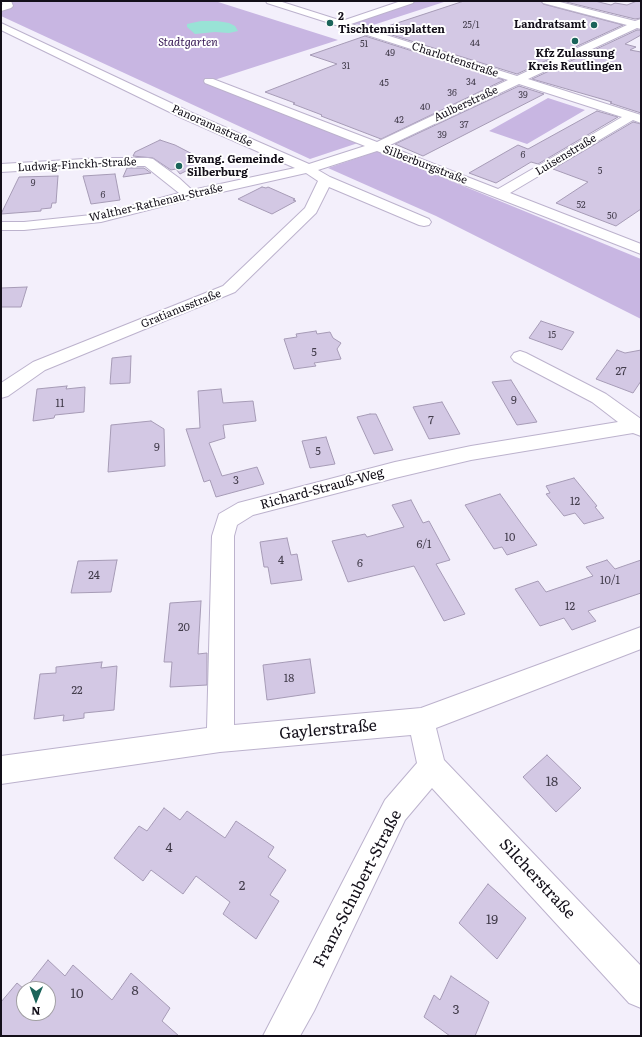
<!DOCTYPE html>
<meta charset="utf-8">
<style>
body{margin:0}
#map{position:relative;width:642px;height:1037px;overflow:hidden;background:#f3effb;font-family:Literata,serif}
canvas{display:block}
.frame{position:absolute;inset:0;border:2px solid #130f19;pointer-events:none}
.north{position:absolute;left:16px;top:981px;width:40px;height:40px;box-sizing:border-box;background:#fff;border:1px solid #a19fa3;border-radius:50%;rotate:181deg;font-size:11px;font-weight:700;line-height:16px;text-align:center;color:#130f19}
.north::after{content:'';display:block;margin:auto;width:14px;height:18px;background:#1b645a;clip-path:polygon(50% 0,100% 100%,50% 72%,0 100%)}
</style>
<div id="map">
<canvas width="642" height="1037"></canvas>
<div class="frame"></div>
<div class="north">N</div>
</div>
<script>
const ctx = document.querySelector('canvas').getContext('2d');
ctx.lineJoin = 'round';
function fill(path, color) { ctx.fillStyle = color; ctx.fill(path, 'evenodd'); }
const toPath = rows => new Path2D(rows.map(r => 'M' + r).join(''));
function strokePath(path, color, width, dash) { ctx.strokeStyle = color; ctx.lineWidth = width; ctx.lineCap = dash ? 'butt' : 'round'; ctx.setLineDash(dash || []); ctx.stroke(path); }
function write(font, color, halo, rows, align = 'center') {
  ctx.font = font + ' Literata,serif'; ctx.lineWidth = 4; ctx.setLineDash([]); ctx.textBaseline = 'middle'; ctx.strokeStyle = halo; ctx.fillStyle = color; for (const [text, x, y, turn = 0] of rows) {
    ctx.save(); ctx.translate(x, y); ctx.rotate((+turn || 0) * Math.PI / 180); ctx.textAlign = isNaN(turn) ? turn : align; if (halo) ctx.strokeText(text, 0, 0); ctx.fillText(text, 0, 0); ctx.restore();
  }
}
const green = toPath([
 [12,1,215,1,338,40,208,82,358,143,310,159,1,16,1,11,6,9],
 [414,1,447,1,367,27,349,22],
 [548,98,585,110,527,144,489,131],
 [378,151,641,259,641,319,436,216,328,168]
]);
const water = toPath([
 [201,21,217,21,229,23,235,26,238,31,229,33,215,32,195,34,187,27,187,24]
]);
const building = toPath([
 [464,1,541,1,543,4,623,25,517,74,379,31,384,29,382,28,464,1],
 [562,1,595,1,611,5,615,3,627,5,637,1,641,1,641,18,635,19,562,1],
 [637,30,641,30,641,35,625,44,636,47,630,50,641,52,641,113,610,103,612,102,532,79,637,30],
 [365,36,504,80,381,139,321,116,322,115,293,104,295,103,265,92,337,64,310,55,365,36],
 [519,86,544,94,423,156,395,144,519,86],
 [597,111,618,117,538,164,531,162,496,183,469,173,518,145,528,149,597,111],
 [633,122,641,124,641,209,616,226,556,203,588,182,553,169,633,122],
 [160,140,175,145,206,161,180,174,176,169,171,170,153,158,133,156,135,152,160,140],
 [127,168,144,168,151,173,123,177,127,168],
 [115,174,120,200,91,204,83,176,115,174],
 [58,176,56,203,52,203,51,208,41,209,41,211,1,214,19,177,58,176],
 [262,187,266,188,268,187,295,199,293,200,296,201,272,214,238,199,262,187],
 [27,287,21,307,1,307,1,288,27,287],
 [541,321,574,332,562,350,529,338,541,321],
 [316,331,317,334,330,332,333,338,341,343,337,349,341,359,314,363,316,366,294,369,284,339,297,337,296,334,316,331],
 [617,350,625,353,641,350,641,381,633,393,596,379,617,350],
 [131,356,130,383,110,384,112,358,131,356],
 [511,380,537,422,517,425,492,382,511,380],
 [67,386,66,389,85,387,84,412,55,415,54,418,33,421,37,389,67,386],
 [221,389,223,403,253,401,256,421,223,425,225,438,209,443,222,476,257,467,264,484,216,497,210,480,204,482,186,429,200,428,198,391,221,389],
 [442,402,460,434,429,439,413,407,442,402],
 [370,414,376,414,393,450,374,454,357,417,370,414],
 [151,421,164,429,165,466,108,472,111,425,151,421],
 [326,437,335,464,310,468,302,441,326,437],
 [574,478,597,506,595,507,604,518,584,524,575,513,564,516,546,494,550,493,546,486,574,478],
 [500,494,523,526,537,545,507,555,502,547,494,549,465,505,500,494],
 [411,500,423,523,429,521,450,560,436,564,465,614,444,621,414,566,348,582,332,541,365,534,367,537,404,527,392,505,411,500],
 [287,538,291,555,297,554,302,580,271,584,268,567,264,567,260,542,287,538],
 [117,560,111,592,71,593,78,561,117,560],
 [607,560,615,569,641,560,641,593,588,611,596,621,572,630,564,618,540,626,515,589,538,581,546,592,593,576,586,567,607,560],
 [201,601,198,654,207,653,207,685,170,687,172,662,164,662,170,603,201,601],
 [310,659,315,693,267,700,263,665,310,659],
 [102,662,101,668,117,666,114,710,84,713,84,718,63,721,64,715,34,719,40,674,56,673,56,667,102,662],
 [547,755,581,788,556,812,523,777,547,755],
 [164,808,180,820,187,811,225,838,236,821,274,847,268,857,286,870,270,895,279,901,256,939,223,914,230,902,196,876,183,894,151,870,143,881,114,858,139,826,147,831,164,808],
 [488,884,526,918,497,959,459,923,488,884],
 [48,960,65,976,73,965,112,1000,131,973,170,1008,162,1021,179,1036,1,1036,1,1002,17,983,24,989,24,1013,48,1013,48,989,25,989,48,960],
 [451,976,489,1002,475,1036,450,1036,424,1017,434,995,440,1000,451,976]
]);
const street = toPath([
 [1,1,11,1,13,6,11,8,1,11,1,5,3,4,1,3,1,1],
 [266,1,279,1,342,21,401,1,414,1,413,3,351,24,517,76,627,25,543,3,542,1,556,1,635,21,641,19,641,29,637,28,528,79,641,115,641,123,633,120,510,193,641,244,641,254,377,151,318,170,330,177,429,219,431,222,429,225,424,226,419,225,329,187,316,213,235,292,45,370,8,396,1,398,1,383,33,362,223,286,305,208,318,181,306,173,191,199,101,222,24,230,1,230,1,222,24,222,101,214,179,193,145,166,101,166,1,172,1,164,101,158,148,158,153,159,179,178,192,190,295,168,182,118,1,30,1,23,190,112,309,164,365,146,205,83,204,81,205,79,213,79,377,142,508,80,267,3,266,1],
 [519,84,622,117,498,189,388,146,519,84],
 [520,351,526,353,606,394,641,419,641,436,633,433,471,460,395,478,253,515,237,525,234,536,234,725,421,708,641,627,641,649,436,728,444,760,641,966,641,1008,629,1003,432,788,405,820,314,1011,300,1036,263,1036,385,800,417,763,411,735,220,752,1,784,1,756,207,728,212,536,219,514,238,503,395,462,471,446,618,422,592,402,514,361,511,357,514,353,520,351]
]);
const markers = [
 [330,23,4,"#1b645a"],
 [594,25,4,"#1b645a"],
 [575,41,4,"#1b645a"],
 [179,166,4,"#1b645a"]
];
const farNumbernames = [
 ["25/1",471,25],
 ["44",475,43],
 ["51",364,44],
 ["49",390,53],
 ["31",346,66],
 ["34",471,82],
 ["45",384,83],
 ["36",452,93],
 ["39",523,95],
 ["40",425,107],
 ["42",399,120],
 ["37",464,125],
 ["39",442,135],
 ["6",523,155],
 ["5",600,171],
 ["9",33,183],
 ["6",103,195],
 ["52",581,205],
 ["50",612,216],
 ["15",552,335]
];
const farPoinames = [
 ["2",338,17],
 ["Tischtennisplatten",338,30],
 ["Landratsamt",586,25,"right"],
 ["Kfz Zulassung",575,54,"center"],
 ["Kreis Reutlingen",575,67,"center"],
 ["Evang. Gemeinde",187,160],
 ["Silberburg",187,173]
];
const farParknames = [
 ["Stadtgarten",188,43]
];
const farStreetnames = [
 ["Charlottenstraße",455,60,18],
 ["Aulberstraße",466,104,-25],
 ["Panoramastraße",212,126,24],
 ["Luisenstraße",566,155,-31],
 ["Ludwig-Finckh-Straße",77,165,-3],
 ["Silberburgstraße",425,165,21],
 ["Walther-Rathenau-Straße",156,203,-13],
 ["Gratianusstraße",181,309,-22]
];
const numberNames = [
 ["5",314,353],
 ["27",621,372],
 ["9",514,401],
 ["11",60,404],
 ["7",431,421],
 ["9",157,448],
 ["5",318,452],
 ["3",236,481],
 ["12",575,502],
 ["10",510,538],
 ["6/1",424,545],
 ["4",281,561],
 ["6",360,564],
 ["24",94,576],
 ["10/1",610,581],
 ["12",570,607],
 ["20",184,628],
 ["18",289,679],
 ["22",77,691]
];
const streetNames = [
 ["Richard-Strauß-Weg",322,489,-15]
];
const nearNumbernames = [
 ["18",552,782],
 ["4",169,848],
 ["2",242,886],
 ["19",492,920],
 ["8",135,991],
 ["10",77,994],
 ["3",456,1010]
];
const nearStreetnames = [
 ["Gaylerstraße",328,730,-5],
 ["Silcherstraße",537,879,47],
 ["Franz-Schubert-Straße",358,889,-63]
];
fill(green, '#c8b6e2');
fill(water, '#99e3d6');
fill(building, '#d3c8e4');
strokePath(building, '#a69bb6', 1);
strokePath(street, '#bcb2cd', 2);
fill(street, '#fff');
for (const [x, y, r, color] of markers) { const dot = new Path2D(); dot.arc(x, y, r, 0, 2 * Math.PI); ctx.fillStyle = color; ctx.fill(dot); strokePath(dot, '#fff', 1.5); }
write('9px', '#433d4c', null, farNumbernames);
write('bold 11px', '#130f19', '#fff', farPoinames, 'left');
write('italic 11px', '#371956', '#fff', farParknames);
write('11px', '#130f19', '#fff', farStreetnames);
write('11px', '#433d4c', null, numberNames);
write('13px', '#130f19', '#fff', streetNames);
write('13px', '#433d4c', null, nearNumbernames);
write('16px', '#130f19', '#fff', nearStreetnames);
</script>
